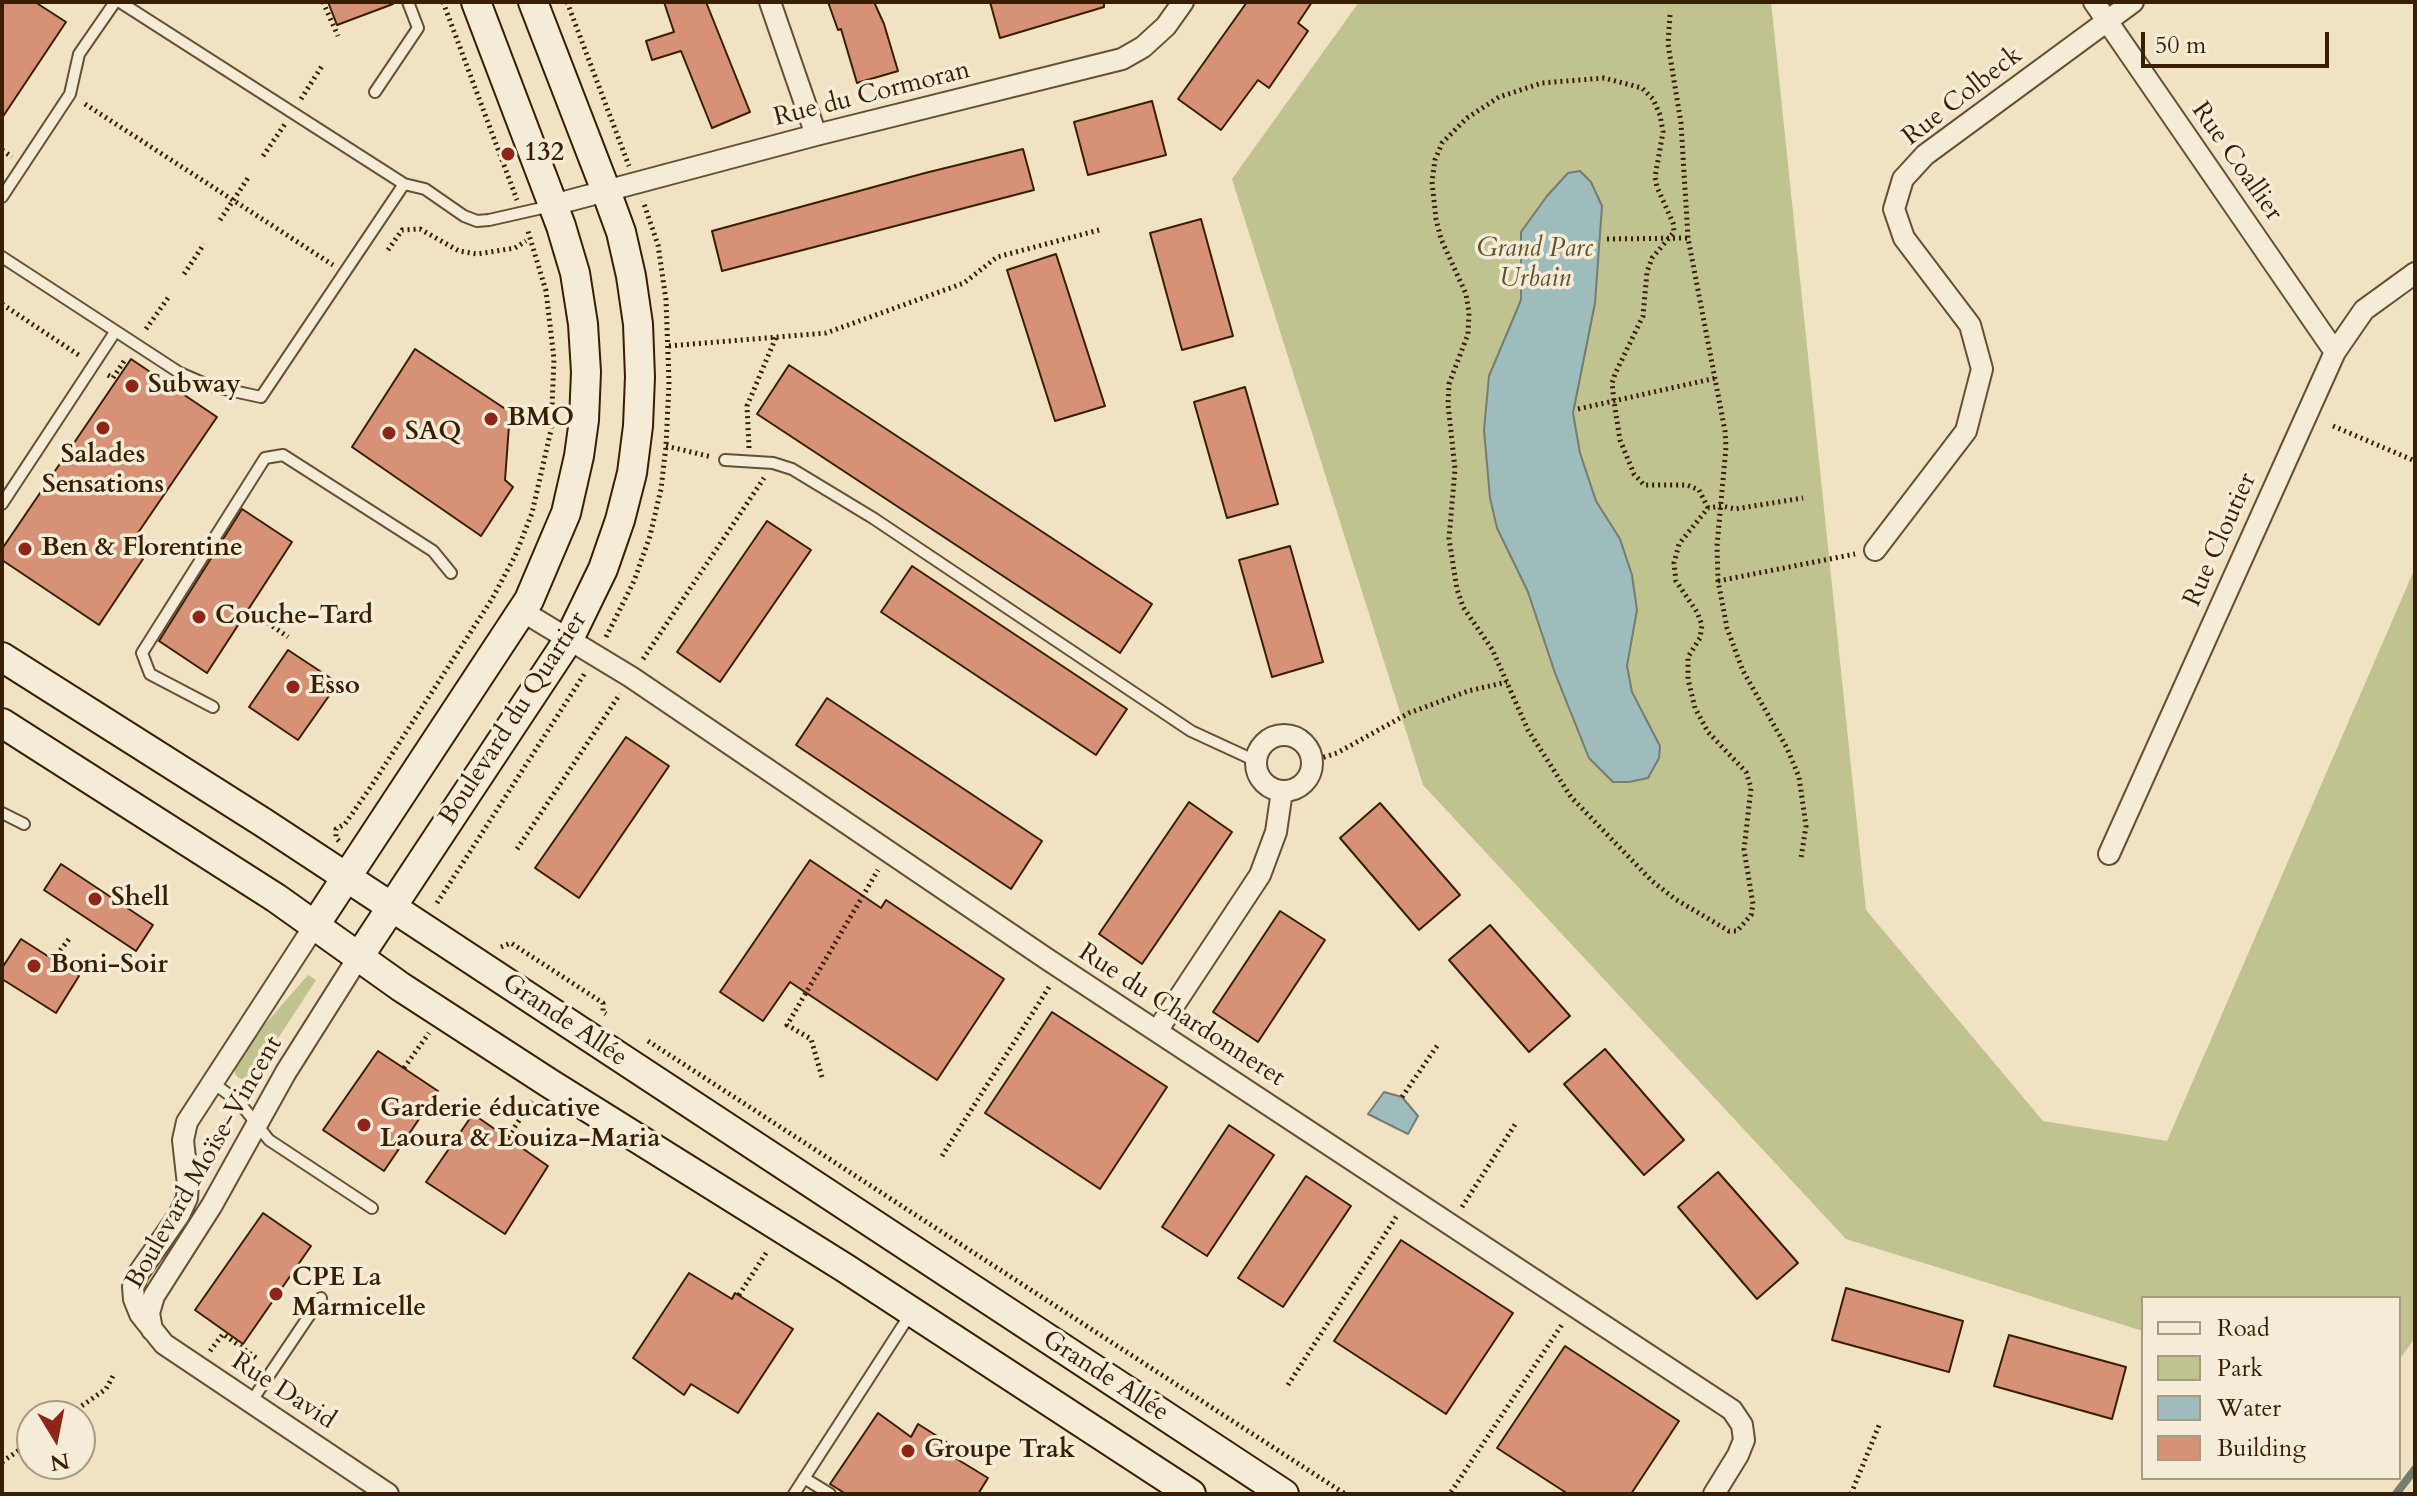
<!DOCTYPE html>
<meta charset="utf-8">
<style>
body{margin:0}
#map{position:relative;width:2417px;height:1496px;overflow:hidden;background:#f0e2c3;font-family:Cardo,serif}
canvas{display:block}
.frame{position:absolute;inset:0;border:4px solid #381f01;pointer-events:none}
.legend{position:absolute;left:2141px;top:1296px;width:260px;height:184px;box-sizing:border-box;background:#f5ecd8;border:2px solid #a99a82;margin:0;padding:10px 14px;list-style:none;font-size:24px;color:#381f01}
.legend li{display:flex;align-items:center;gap:16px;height:40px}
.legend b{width:40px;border:2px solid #a99a82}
.north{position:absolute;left:16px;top:1400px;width:80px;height:80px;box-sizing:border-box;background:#f5ecd8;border:2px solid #a99a82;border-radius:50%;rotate:170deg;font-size:22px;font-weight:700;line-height:32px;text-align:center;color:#381f01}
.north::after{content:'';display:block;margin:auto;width:28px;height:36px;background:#8f2418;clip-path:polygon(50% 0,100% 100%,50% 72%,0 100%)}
.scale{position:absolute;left:2141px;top:32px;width:188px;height:36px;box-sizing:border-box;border:4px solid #381f01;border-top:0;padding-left:10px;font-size:24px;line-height:28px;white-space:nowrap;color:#381f01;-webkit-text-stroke:6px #f5ecd8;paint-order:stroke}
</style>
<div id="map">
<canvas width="2417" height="1496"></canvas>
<div class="frame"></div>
<ul class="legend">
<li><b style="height:10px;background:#f5ecd8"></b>Road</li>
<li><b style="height:22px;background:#c0c28f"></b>Park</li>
<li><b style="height:22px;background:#9dbcbb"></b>Water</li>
<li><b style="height:22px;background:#d69176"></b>Building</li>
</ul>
<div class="north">N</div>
<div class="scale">50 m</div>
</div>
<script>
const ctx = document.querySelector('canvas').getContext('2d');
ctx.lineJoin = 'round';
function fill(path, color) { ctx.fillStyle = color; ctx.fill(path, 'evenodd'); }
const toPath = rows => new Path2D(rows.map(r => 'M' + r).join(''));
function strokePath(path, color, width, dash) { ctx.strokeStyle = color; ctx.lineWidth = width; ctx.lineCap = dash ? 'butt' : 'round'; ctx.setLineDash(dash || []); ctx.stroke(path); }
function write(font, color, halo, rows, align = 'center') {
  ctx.font = font + ' Cardo,serif'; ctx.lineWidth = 7; ctx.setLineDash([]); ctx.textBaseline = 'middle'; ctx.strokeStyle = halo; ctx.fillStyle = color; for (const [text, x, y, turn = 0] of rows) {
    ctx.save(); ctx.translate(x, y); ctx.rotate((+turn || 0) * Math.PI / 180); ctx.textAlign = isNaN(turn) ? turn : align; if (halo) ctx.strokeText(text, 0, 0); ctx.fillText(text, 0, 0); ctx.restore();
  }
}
const green = toPath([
 [1359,2,1771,2,1866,910,2043,1121,2167,1141,2415,568,2415,1338,2399,1360,2399,1298,2143,1298,2143,1331,1846,1239,1423,785,1232,179],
 [308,975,316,980,253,1077,248,1081,239,1078,235,1074,235,1066,267,1022]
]);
const water = toPath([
 [1580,171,1591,182,1602,206,1595,303,1573,413,1580,453,1596,501,1620,539,1632,575,1637,610,1627,666,1632,692,1660,746,1659,758,1648,778,1629,782,1613,782,1589,758,1555,673,1528,592,1497,528,1490,498,1484,430,1489,376,1521,300,1521,232,1547,196,1568,173,1580,171],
 [1384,1092,1402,1097,1418,1116,1408,1134,1368,1114,1384,1092]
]);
const stream = toPath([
 [2396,1494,2415,1469]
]);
const building = toPath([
 [2,2,35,2,66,22,2,118,2,2],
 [328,2,392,2,393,4,337,25,328,2],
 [664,2,706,2,750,112,712,128,681,51,652,60,646,41,674,32,664,2],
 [828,2,874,2,884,24,898,71,857,83,841,29,838,30,828,2],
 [990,2,1104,2,1104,7,1000,38,990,2],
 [1247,2,1312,2,1298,23,1308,31,1269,88,1258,80,1221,130,1178,99,1247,2],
 [1152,101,1166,155,1088,175,1074,122,1152,101],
 [1023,149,1034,190,722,271,712,231,925,173,1023,149],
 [1201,219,1233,336,1182,350,1150,233,1201,219],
 [1056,254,1105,406,1055,421,1007,270,1056,254],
 [415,349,510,412,505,480,513,487,481,536,352,447,415,349],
 [131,359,217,417,127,549,143,559,99,625,2,560,2,549,131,359],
 [789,365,1152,604,1120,653,757,414,789,365],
 [1245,387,1278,504,1227,518,1194,402,1245,387],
 [242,509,292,542,207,673,159,641,242,509],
 [767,521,811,550,720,682,677,652,767,521],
 [1290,546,1323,662,1272,677,1239,560,1290,546],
 [912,566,1127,709,1096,755,881,612,912,566],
 [288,650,338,683,298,740,249,707,288,650],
 [827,698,1042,841,1011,889,796,745,827,698],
 [626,737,669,766,579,898,535,868,626,737],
 [1189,802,1232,832,1142,964,1099,934,1189,802],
 [1380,803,1460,895,1419,930,1340,838,1380,803],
 [810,860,881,908,886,900,1004,979,937,1080,790,982,763,1021,720,992,810,860],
 [61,864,153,925,136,951,44,890,61,864],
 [1280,911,1325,940,1258,1042,1213,1012,1280,911],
 [1490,925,1570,1016,1529,1052,1449,960,1490,925],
 [21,939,79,976,56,1013,2,979,2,968,21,939],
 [1052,1012,1167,1087,1100,1189,985,1113,1052,1012],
 [1605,1049,1684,1140,1644,1175,1564,1084,1605,1049],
 [378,1051,438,1091,384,1171,323,1130,378,1051],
 [473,1114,548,1166,505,1234,426,1182,473,1114],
 [1229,1125,1274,1155,1207,1256,1162,1227,1229,1125],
 [1718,1172,1798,1263,1757,1299,1678,1207,1718,1172],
 [1306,1176,1351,1206,1283,1307,1238,1278,1306,1176],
 [263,1213,311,1246,243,1344,195,1310,263,1213],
 [1401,1240,1513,1313,1446,1414,1334,1341,1401,1240],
 [689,1273,732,1299,735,1293,793,1329,738,1413,691,1384,684,1395,633,1358,689,1273],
 [1846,1288,1963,1321,1949,1372,1832,1340,1846,1288],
 [2009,1335,2126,1367,2112,1419,1994,1386,2009,1335],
 [1565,1346,1679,1421,1631,1494,1568,1494,1497,1448,1565,1346],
 [878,1413,911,1437,918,1424,956,1448,952,1456,988,1478,978,1494,846,1494,830,1484,878,1413]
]);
const path = toPath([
 [323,2,338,36],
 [443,2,517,200],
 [567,2,629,166],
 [1670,15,1668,44,1681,123,1688,238,1725,431,1726,447,1717,546,1718,581,1727,628,1743,671,1787,748,1799,777,1806,826,1801,858],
 [301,99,322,66],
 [85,104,333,265],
 [2,150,12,157],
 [263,156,285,124],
 [220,220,248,178],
 [1607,239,1688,238],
 [388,250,402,230,420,229,459,251,477,254,515,248,526,241],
 [184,274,204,244],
 [2,304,80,356],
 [146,329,168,298],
 [669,346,826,333,964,283,997,257,1099,230],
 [108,375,113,378,126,358],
 [1578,409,1716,378],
 [2333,426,2415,461],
 [666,446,712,457],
 [749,448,747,406,776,337],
 [1708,508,1699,490,1687,485,1644,485,1634,474,1620,440,1614,401,1612,383,1615,374,1643,316,1647,272,1652,258,1674,232,1673,223,1657,187,1655,177,1663,132,1660,115,1653,99,1642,88,1604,78,1542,83,1499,97,1467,118,1442,143,1435,160,1432,182,1436,219,1441,239,1466,294,1469,313,1468,334,1449,384,1448,404,1455,469,1449,539,1457,589,1463,607,1492,649,1528,730,1571,797,1652,881,1675,899,1729,931,1737,931,1751,915,1753,904,1744,850,1751,788,1746,772,1708,732,1695,708,1688,679,1688,657,1700,638,1702,625,1697,612,1676,581,1674,563,1679,544,1708,508,1722,506,1735,509,1803,498],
 [1718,581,1855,554],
 [248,609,288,637],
 [606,637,634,581,650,536,661,489,666,446,669,382,666,300,658,245,643,201],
 [643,659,764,478],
 [1312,761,1337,753,1409,713,1468,691,1507,682],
 [339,841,336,838,336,829,345,824,372,785,492,599,515,556,532,513,551,430,554,359,546,291,527,228],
 [517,849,620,694],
 [437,903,585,673],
 [501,947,511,943,603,1003,603,1012,606,1014],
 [53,960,69,939],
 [648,1041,1345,1494],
 [404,1068,429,1033],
 [822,1077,811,1039,787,1025,878,870],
 [1402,1097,1439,1043],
 [508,1137,532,1101],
 [942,1156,1051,984],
 [1462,1207,1516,1123],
 [739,1295,766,1253],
 [210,1351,223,1334,259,1360],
 [1288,1385,1398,1214],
 [67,1416,106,1389,114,1374],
 [2,1462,32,1441],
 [1451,1492,1563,1323],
 [1851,1494,1880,1423]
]);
const lane = toPath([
 [120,2,404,184,425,189,464,216,477,221,489,220,551,206],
 [375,92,418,28,408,2],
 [2,197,70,94,79,54,115,2],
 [2,257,180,373,210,386,261,397,404,184],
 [725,460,773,463,792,469,873,518,1191,731,1256,761],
 [2,504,115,332],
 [213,707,150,674,142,653,265,458,283,455,433,551,451,573],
 [2,813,24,824],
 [212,1082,240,1103,269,1140,372,1208],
 [251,1402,321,1298],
 [804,1478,830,1494],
 [794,1494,911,1313]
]);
const street = toPath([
 [770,2,816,135],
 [2094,2,2335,352],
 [553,205,816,135,1122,59,1143,47,1166,26,1183,2],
 [1875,550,1966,431,1982,369,1970,325,1904,238,1894,209,1903,179,1925,155,2133,2],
 [522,611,631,677,1047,959,1732,1410,1742,1425,1744,1440,1738,1455,1714,1494],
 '1256 763a28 28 0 1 1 56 0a28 28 0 1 1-56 0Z',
 [2109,854,2335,352,2364,310,2415,273],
 [315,925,187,1122,183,1140,188,1185,187,1198,179,1215,138,1274,133,1287,134,1299,140,1314,164,1344,388,1494],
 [1157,1031,1260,875,1276,832,1282,791],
 [152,1330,149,1313,154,1296,212,1205,286,1072,358,958]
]);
const secondary = toPath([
 [2,657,264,823,1284,1494],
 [2,723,276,898,401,987,549,1083,845,1268,1191,1494],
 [315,925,529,600,566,513,579,456,584,420,586,372,583,324,575,273,561,226,476,2],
 [358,958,569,639,603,569,620,520,632,473,638,426,640,377,638,324,631,276,621,232,606,191,533,2]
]);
const markers = [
 [508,154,8,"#8f2418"],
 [132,386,8,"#8f2418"],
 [491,419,8,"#8f2418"],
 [103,428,8,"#8f2418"],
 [389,433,8,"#8f2418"],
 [25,549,8,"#8f2418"],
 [199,617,8,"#8f2418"],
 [293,687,8,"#8f2418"],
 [95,899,8,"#8f2418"],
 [34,966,8,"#8f2418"],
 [364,1125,8,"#8f2418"],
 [276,1294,8,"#8f2418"],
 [908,1451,8,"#8f2418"]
];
const streetNames = [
 ["Rue du Cormoran",872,95,-14],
 ["Rue Colbeck",1963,97,-38],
 ["Rue Coallier",2236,162,55],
 ["Rue Cloutier",2221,540,-66],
 ["Boulevard du Quartier",514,719,-57],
 ["Rue du Chardonneret",1181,1016,33],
 ["Grande Allée",564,1021,34],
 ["Boulevard Moïse-Vincent",205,1163,-60],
 ["Grande Allée",1105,1377,33],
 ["Rue David",283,1392,33]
];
const poiNames = [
 ["132",524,154],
 ["Subway",148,386],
 ["BMO",507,419],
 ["SAQ",405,433],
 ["Salades",103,456,"center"],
 ["Sensations",103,486,"center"],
 ["Ben & Florentine",41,549],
 ["Couche-Tard",215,617],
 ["Esso",309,687],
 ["Shell",111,899],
 ["Boni-Soir",50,966],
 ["Garderie éducative",380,1110],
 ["Laoura & Louiza-Maria",380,1140],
 ["CPE La",292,1279],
 ["Marmicelle",292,1309],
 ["Groupe Trak",924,1451]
];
const parkNames = [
 ["Grand Parc",1535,250],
 ["Urbain",1535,280]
];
fill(green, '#c0c28f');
fill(water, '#9dbcbb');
strokePath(water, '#757d71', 2);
strokePath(stream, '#757d71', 8);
fill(building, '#d69176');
strokePath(building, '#381f01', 2);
strokePath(lane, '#665032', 14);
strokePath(street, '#665032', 24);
strokePath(secondary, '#381f01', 32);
strokePath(path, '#381f01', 5, [2, 4]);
strokePath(lane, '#f5ecd8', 10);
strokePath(street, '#f5ecd8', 20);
strokePath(secondary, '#f5ecd8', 28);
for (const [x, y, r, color] of markers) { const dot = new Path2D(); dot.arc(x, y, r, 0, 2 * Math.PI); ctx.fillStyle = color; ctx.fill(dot); strokePath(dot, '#f5ecd8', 3); }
write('26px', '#381f01', '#f5ecd8', streetNames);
write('bold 26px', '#381f01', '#f5ecd8', poiNames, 'left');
write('italic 26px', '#61502c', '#f5ecd8', parkNames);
</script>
